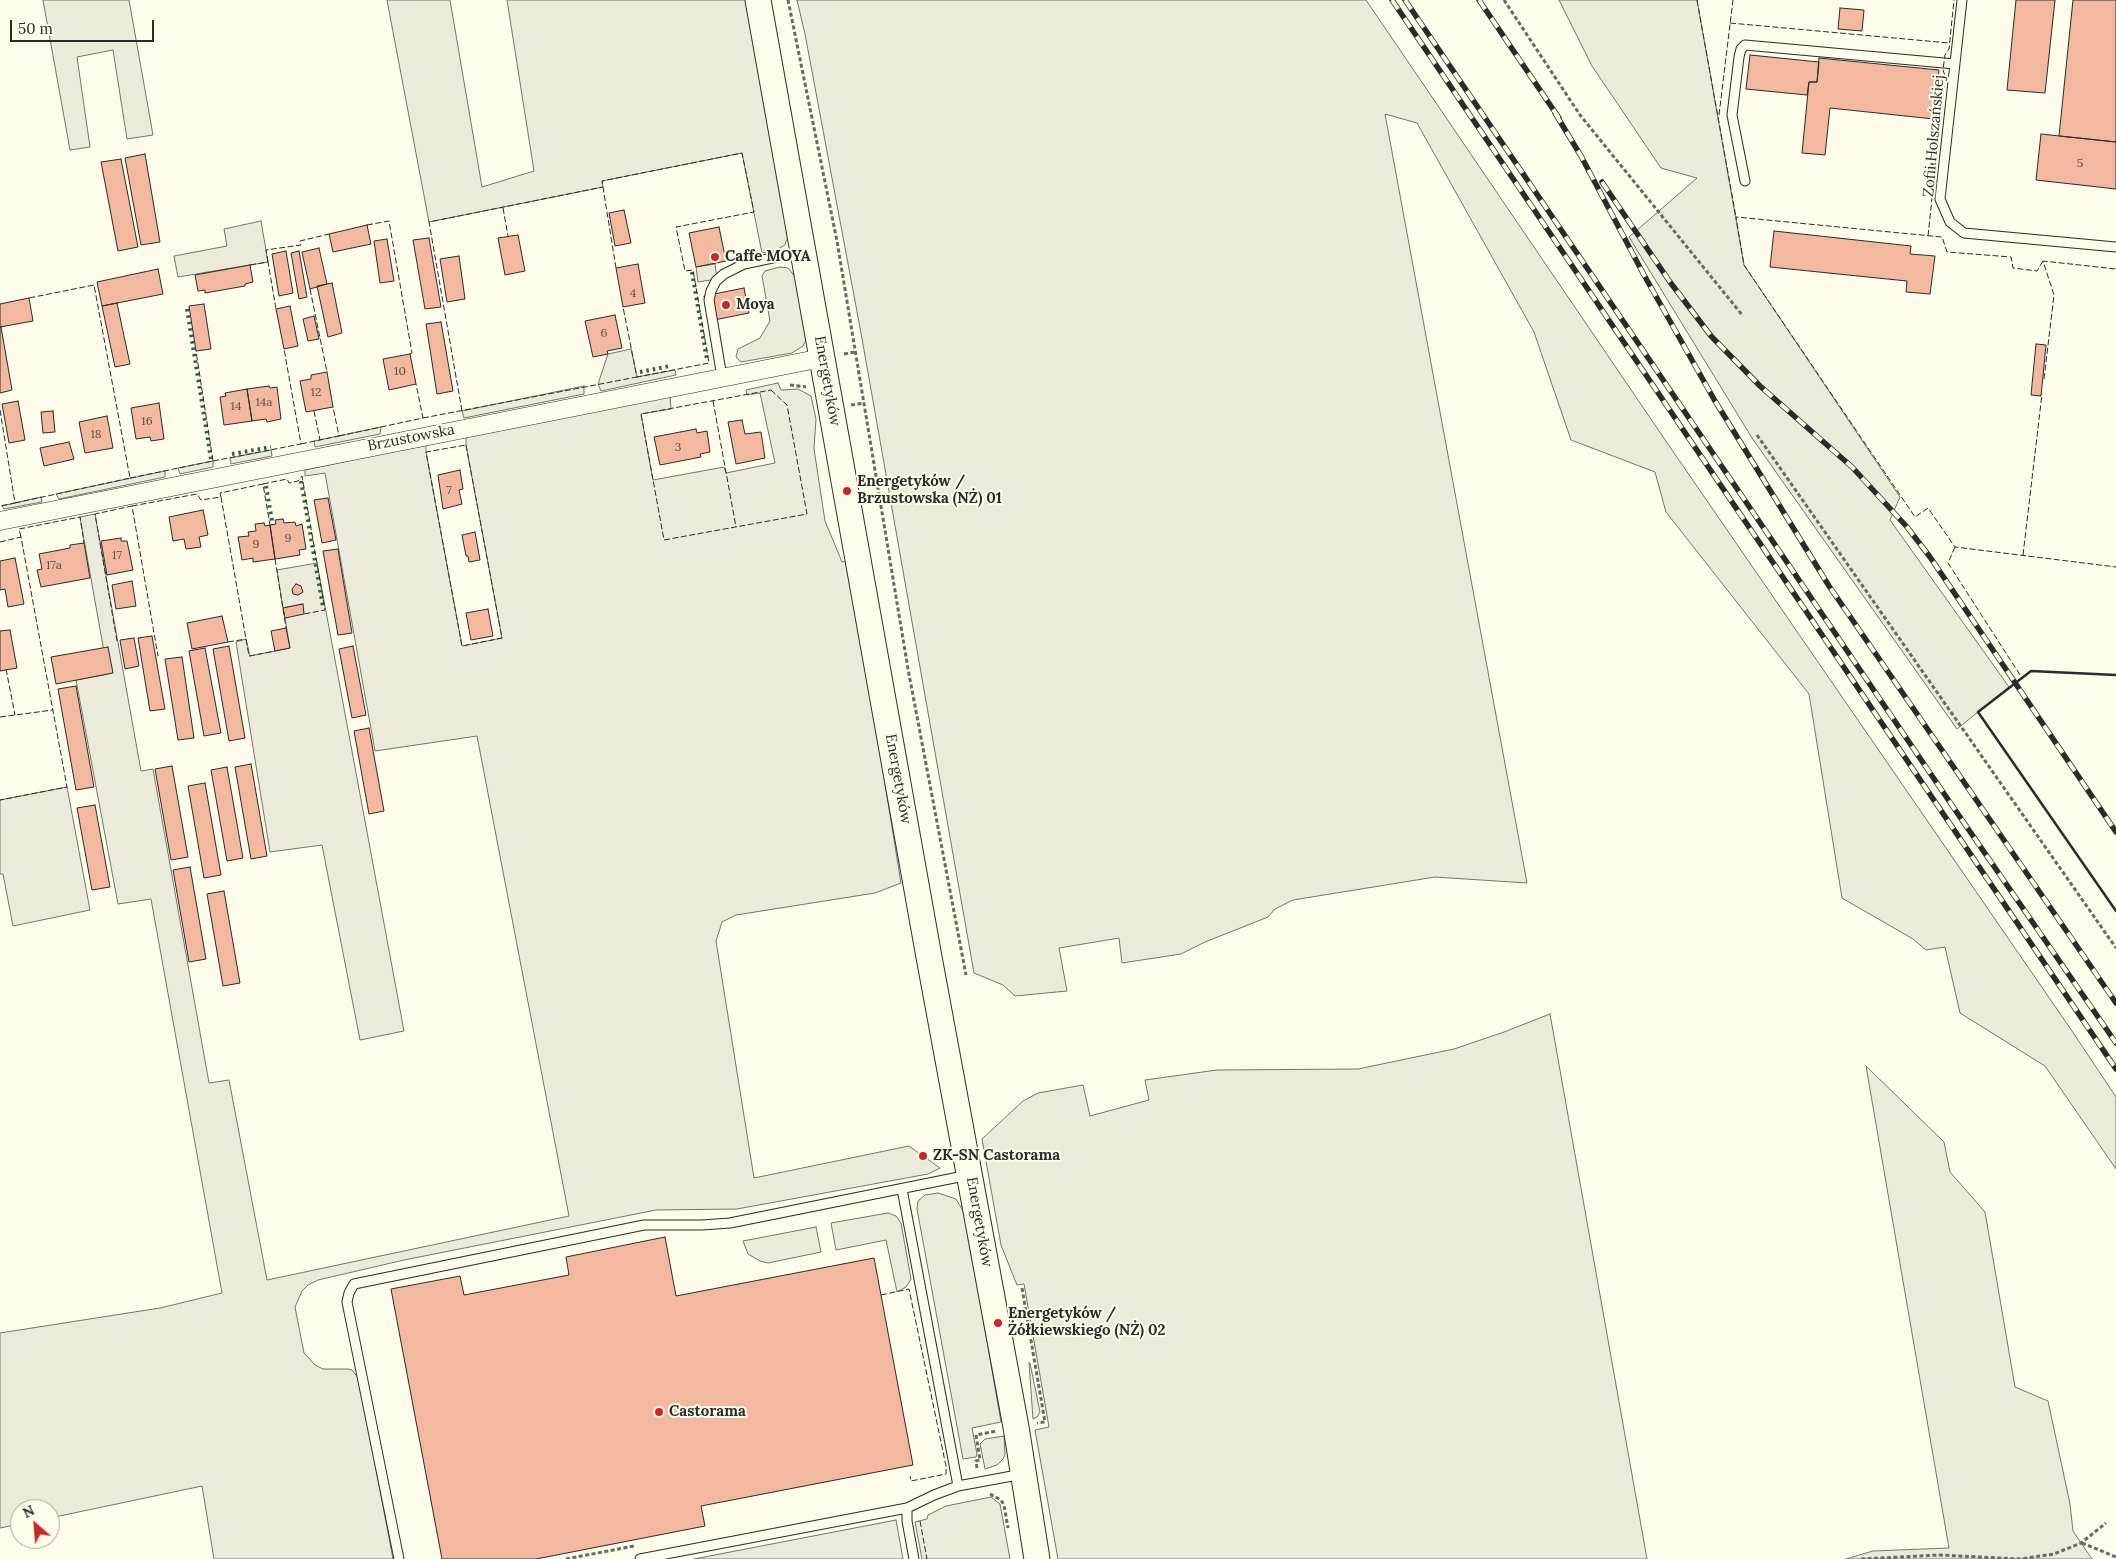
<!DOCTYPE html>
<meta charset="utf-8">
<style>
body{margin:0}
#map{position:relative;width:2116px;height:1559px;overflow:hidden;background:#fdfbea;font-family:Lora,serif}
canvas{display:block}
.north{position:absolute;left:10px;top:1499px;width:50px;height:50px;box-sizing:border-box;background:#fdfbea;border:1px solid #a9a89e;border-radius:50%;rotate:333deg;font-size:14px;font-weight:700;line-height:20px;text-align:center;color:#2b2b2b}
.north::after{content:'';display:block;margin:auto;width:18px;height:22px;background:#c62828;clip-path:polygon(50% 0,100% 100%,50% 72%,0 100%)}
.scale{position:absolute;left:10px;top:20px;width:144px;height:22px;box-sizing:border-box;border:2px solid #2b2b2b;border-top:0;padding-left:6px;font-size:15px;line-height:18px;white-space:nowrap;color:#2b2b2b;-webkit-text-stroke:4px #fdfbea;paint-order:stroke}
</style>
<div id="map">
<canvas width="2116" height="1559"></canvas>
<div class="north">N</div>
<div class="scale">50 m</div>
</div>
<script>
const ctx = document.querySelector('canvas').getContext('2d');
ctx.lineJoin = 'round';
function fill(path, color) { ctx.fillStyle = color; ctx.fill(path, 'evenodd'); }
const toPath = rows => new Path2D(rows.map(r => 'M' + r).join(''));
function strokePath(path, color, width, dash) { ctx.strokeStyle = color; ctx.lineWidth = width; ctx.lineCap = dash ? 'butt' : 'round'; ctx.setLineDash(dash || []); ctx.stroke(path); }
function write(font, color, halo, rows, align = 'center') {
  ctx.font = font + ' Lora,serif'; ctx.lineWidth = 4; ctx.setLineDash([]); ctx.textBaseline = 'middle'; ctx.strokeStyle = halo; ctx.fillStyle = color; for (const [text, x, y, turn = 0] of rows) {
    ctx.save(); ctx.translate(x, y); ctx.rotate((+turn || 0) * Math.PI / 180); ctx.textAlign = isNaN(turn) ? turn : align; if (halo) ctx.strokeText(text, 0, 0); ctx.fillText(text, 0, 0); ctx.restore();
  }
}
const green = toPath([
 [43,0,129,0,153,135,127,139,113,50,77,57,90,147,70,150,43,0],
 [387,0,450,0,482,187,534,171,507,0,748,0,789,233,785,245,774,251,762,253,742,153,602,181,603,187,429,222,387,0],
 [797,0,1366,0,1672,450,2072,1031,2116,1097,2116,1169,2045,1066,1960,1013,1945,947,1926,950,1913,939,1842,898,1809,694,1666,512,1655,472,1571,440,1534,332,1417,123,1385,114,1527,883,1435,877,1293,900,1275,909,1268,917,1205,942,1181,954,1122,963,1119,938,1059,948,1067,991,1015,996,1003,985,974,973,861,333,805,34,797,0],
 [1559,0,1697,0,1744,265,1900,497,1890,520,2009,687,1957,729,1752,438,1629,237,1697,178,1661,168,1592,66,1559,0],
 [261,221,268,262,178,277,174,256,227,246,224,229,261,221],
 [780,267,788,268,797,279,806,340,803,346,792,353,741,362,736,357,738,349,760,338,770,321,762,276,765,271,780,267],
 [631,349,637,377,675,370,676,375,601,391,598,384,608,354,631,349],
 [778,383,781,390,798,389,811,396,816,419,814,449,825,521,842,562,849,561,901,883,875,893,736,915,722,922,716,941,754,1178,909,1146,940,1168,928,1174,737,1209,656,1210,404,1260,318,1280,308,1285,302,1291,295,1307,304,1353,315,1365,323,1369,348,1369,352,1370,359,1379,393,1559,214,1559,202,1486,50,1518,50,1509,20,1509,20,1524,0,1528,0,1333,160,1308,222,1293,151,899,118,904,76,680,108,674,80,517,95,514,141,771,153,769,209,1083,229,1080,267,1280,569,1216,477,736,375,751,325,473,305,476,305,470,426,444,426,452,462,646,502,638,466,445,466,437,670,396,671,409,641,414,653,480,724,467,726,473,775,463,760,393,747,395,746,390,778,383],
 [584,386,584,394,464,418,462,411,584,386],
 [381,427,380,434,315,447,314,441,381,427],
 [271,450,272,456,231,464,230,458,271,450],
 [213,461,213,467,180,474,178,468,213,461],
 [165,471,165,477,59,499,56,494,165,471],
 [41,497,42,502,4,509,2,506,41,497],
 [317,563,404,1031,360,1040,322,845,270,852,236,642,246,639,250,656,290,648,285,618,304,613,302,604,283,608,277,570,317,563],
 [67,787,90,910,13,926,3,874,0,874,0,800,67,787],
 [1550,1014,1647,1559,1058,1559,1035,1430,1049,1427,1024,1284,1017,1285,1001,1245,982,1139,1023,1101,1038,1093,1083,1085,1090,1116,1149,1100,1145,1080,1217,1070,1358,1069,1454,1049,1504,1032,1550,1014],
 [1866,1066,1944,1142,1950,1172,1985,1212,2015,1387,2048,1401,2070,1504,2073,1531,2092,1559,1846,1559,1873,1551,1949,1548,1866,1066],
 [938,1193,956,1199,965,1214,1001,1422,972,1428,977,1454,976,1457,963,1459,917,1209,918,1201,925,1195,938,1193],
 [888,1213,896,1216,901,1223,911,1279,906,1287,897,1292,886,1240,836,1250,831,1223,888,1213],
 [816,1227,821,1252,768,1263,760,1261,748,1254,743,1241,816,1227],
 [1029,1363,1030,1363,1040,1412,1037,1417,1033,1419,1029,1363],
 [1004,1436,1005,1454,1003,1459,997,1465,985,1469,980,1444,985,1439,1004,1436],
 [991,1497,1000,1504,1010,1559,922,1559,915,1522,927,1519,928,1515,946,1506,991,1497]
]);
const parking = toPath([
 [715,264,717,279,698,282,696,267,715,264],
 [896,1520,903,1559,694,1559,896,1520]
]);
const building = toPath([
 [2016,0,2055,0,2045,93,2007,90,2016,0],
 [2073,0,2116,0,2116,142,2059,136,2073,0],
 [1840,8,1864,10,1862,31,1838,29,1840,8],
 [1750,55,1819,62,1817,82,1809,82,1807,95,1746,89,1750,55],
 [1819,58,1939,70,1934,119,1830,108,1825,155,1802,153,1809,82,1817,82,1819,58],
 [2041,134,2116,142,2116,189,2036,180,2041,134],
 [145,154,160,242,141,245,125,158,145,154],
 [121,159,138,247,118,251,101,162,121,159],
 [624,210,631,243,615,246,609,213,624,210],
 [367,225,371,244,333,252,329,234,367,225],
 [719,227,726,261,696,267,689,233,719,227],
 [1774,231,1911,246,1910,254,1935,256,1930,294,1906,292,1907,281,1770,267,1774,231],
 [518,235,525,271,505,275,498,238,518,235],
 [429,238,441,307,425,309,413,240,429,238],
 [387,239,394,281,380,283,374,241,387,239],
 [319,248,327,284,310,289,302,252,319,248],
 [286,251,293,293,279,296,272,254,286,251],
 [299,251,307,297,299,299,291,253,299,251],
 [459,256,465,299,447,302,440,259,459,256],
 [638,264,645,303,623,307,616,268,638,264],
 [250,265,253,282,245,284,245,286,205,293,205,290,198,291,195,275,250,265],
 [158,269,163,294,102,306,97,282,158,269],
 [332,283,342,333,328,337,317,286,332,283],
 [744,288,749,313,709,321,704,296,744,288],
 [29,298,33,321,0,327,0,304,29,298],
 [117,303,130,364,115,367,102,306,117,303],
 [204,304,211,349,196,351,189,306,204,304],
 [290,306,298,346,284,349,276,309,290,306],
 [615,315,622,348,607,351,608,354,593,357,585,321,615,315],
 [314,316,319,339,308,341,303,319,314,316],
 [441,322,453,391,437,394,426,324,441,322],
 [1,327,12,390,0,393,0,327,1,327],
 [2036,344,2046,345,2041,396,2031,395,2036,344],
 [410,354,416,384,389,390,383,359,410,354],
 [327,372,333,407,306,412,300,381,311,379,311,375,327,372],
 [269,386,270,388,277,387,281,419,267,422,266,419,252,421,247,389,269,386],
 [247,389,252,421,224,425,220,397,226,396,225,393,247,389],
 [18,401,25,440,9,443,2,404,18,401],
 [159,403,164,439,151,441,150,437,136,439,131,408,159,403],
 [53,411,55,432,43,433,41,412,53,411],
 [107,416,113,448,85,453,79,422,107,416],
 [742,420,745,434,761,432,765,458,736,464,728,422,742,420],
 [696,429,697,433,707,431,710,452,700,454,701,457,660,465,654,437,696,429],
 [69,442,74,459,44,466,40,448,69,442],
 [460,470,463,489,459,490,462,504,443,509,438,475,460,470],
 [328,498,336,540,322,543,314,500,328,498],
 [203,510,208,535,199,537,201,547,186,549,184,539,173,541,169,517,203,510],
 [283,519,284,523,295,522,296,526,302,524,306,549,299,550,300,555,275,559,270,525,276,524,275,520,283,519],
 [264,523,265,526,270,525,275,559,253,562,253,558,242,560,238,537,249,536,248,532,256,531,255,524,264,523],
 [475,532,480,560,469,562,468,556,466,556,462,535,475,532],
 [121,538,121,541,127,541,133,570,107,575,101,541,121,538],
 [84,543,90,578,41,587,37,570,42,569,39,554,70,548,70,545,84,543],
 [338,549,352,633,338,635,323,551,338,549],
 [15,558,24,604,8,607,5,589,0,590,0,561,15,558],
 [132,581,136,606,116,609,112,585,132,581],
 [296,584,301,586,303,592,298,595,293,594,292,589,296,584],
 [303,604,304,614,285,618,283,608,303,604],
 [488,609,493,636,471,640,466,613,488,609],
 [222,616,228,642,192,649,187,623,222,616],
 [286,628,290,648,275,651,271,631,286,628],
 [10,630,17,668,0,671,0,631,10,630],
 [152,636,165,709,150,711,138,638,152,636],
 [134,638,139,666,125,669,120,640,134,638],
 [229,646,245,738,229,741,213,649,229,646],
 [353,646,366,715,352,718,339,649,353,646],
 [108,647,113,673,56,684,51,657,108,647],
 [205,648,221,733,204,736,189,651,205,648],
 [182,657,194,738,178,740,165,659,182,657],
 [76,686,94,787,76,790,58,689,76,686],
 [369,728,384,811,369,814,354,731,369,728],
 [251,764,267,856,251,859,235,767,251,764],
 [172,766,188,857,171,860,155,769,172,766],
 [227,767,243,858,227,861,211,770,227,767],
 [205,783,221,875,204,878,188,786,205,783],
 [95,805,110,887,92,890,77,808,95,805],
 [190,867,206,959,189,962,173,870,190,867],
 [224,891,240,983,223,986,207,894,224,891],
 [665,1237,676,1296,874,1258,913,1465,701,1506,705,1526,536,1559,442,1559,391,1289,460,1276,464,1295,569,1275,566,1257,665,1237]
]);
const path = toPath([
 [788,0,837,241,908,669,966,975],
 [1504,0,1580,115,1743,316],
 [844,354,855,352],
 [790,385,806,387],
 [851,405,864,403],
 [1757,435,2116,948],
 [1022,1288,1045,1422,1037,1423],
 [977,1468,976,1461,980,1460,976,1435,996,1431],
 [990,1494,1001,1500,1004,1505,1008,1528],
 [2082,1543,2116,1557],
 [566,1559,634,1546],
 [1861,1559,1939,1555,2020,1559,2054,1554,2081,1543,2106,1523]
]);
const lane = toPath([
 [1962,0,1940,199,1950,222,1964,233,2116,247],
 [1745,181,1732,115,1739,57,1741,49,1745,45,1955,64],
 [722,377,709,300,711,291,716,281,724,274,744,264,801,252],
 [902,1189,958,1486],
 [907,1508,907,1521,914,1559],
 [399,1559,347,1302,349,1293,354,1284,644,1225,702,1225,730,1223,969,1175],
 [640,1559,907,1508,934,1495,958,1486,1023,1474]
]);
const street = toPath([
 [0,521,822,358]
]);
const secondary = toPath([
 [758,0,929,957,1016,1427,1037,1559]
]);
const rail = toPath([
 [1392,0,2116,1069],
 [1405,0,1962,820,2116,1043],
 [1479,0,1559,118],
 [1555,113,1581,156,1644,275,1715,401,1829,586,2116,1003],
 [1602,182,1670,282,1711,336,1760,386,1852,467,1907,527,1930,557,2116,832]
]);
const hedge = toPath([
 [1930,185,1938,119],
 [692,272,707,360],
 [187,309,211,459],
 [640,372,670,366],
 [232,454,271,447],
 [301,481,323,607],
 [266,486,272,521]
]);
const fence = toPath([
 [1697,0,1736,217],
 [1730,23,1949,43],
 [1719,115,1733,0],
 [503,208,508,236],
 [367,225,389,221,412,353,410,354],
 [1928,236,1945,76,1943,70,1945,55,1949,49,1954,0],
 [2043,261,2037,271,2013,268,2011,257,1947,252,1942,237,1736,217,1744,265,1915,517,1928,508,1955,547,2116,567],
 [268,262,266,250,301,245,300,241,329,234],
 [250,265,268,262,276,309],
 [616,268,602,181,742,153,754,212,676,227,685,271,693,270,709,363,637,377,623,307],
 [310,289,327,372],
 [2044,379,2054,295,2043,261,2116,269],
 [771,390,787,405,807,514,664,540,641,414,771,390],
 [713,401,736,527],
 [0,410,15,503,0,506],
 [314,411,320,440],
 [462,411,429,222,603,187],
 [423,418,637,377],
 [339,436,423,418,416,384],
 [301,444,339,436,333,407],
 [466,445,502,638,462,646,426,452,466,445],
 [213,461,301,444,284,349],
 [130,478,213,461,196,351],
 [263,484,287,479,289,483,298,481,302,476,325,610,304,614],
 [221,497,220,493,263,484,270,525],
 [15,503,130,478,94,285,29,298],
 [132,506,197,494,201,500,221,497,249,656,275,651],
 [21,537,19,529,80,517,84,543],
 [0,542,21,537,67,787,0,800],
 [1955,547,1948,563,2022,678],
 [2023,555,2042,394],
 [275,559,286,628],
 [117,641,95,514,132,506,158,656],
 [228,642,246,639],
 [6,669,15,715],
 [0,717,53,710],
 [881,1295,909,1289,946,1466,946,1474,911,1481,910,1476],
 [920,1521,927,1559]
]);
const wall = toPath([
 [2116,675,2031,671,1978,712,2116,911]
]);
const markers = [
 [715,257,5,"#c62828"],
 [726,305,5,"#c62828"],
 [847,491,5,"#c62828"],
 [923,1156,5,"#c62828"],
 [998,1323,5,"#c62828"],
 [659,1412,5,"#c62828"]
];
const numberNames = [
 ["5",2080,164],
 ["4",633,294],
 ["6",604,334],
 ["10",400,372],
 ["12",316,393],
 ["14a",264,403],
 ["14",236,407],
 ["16",147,422],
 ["18",96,435],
 ["3",678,448],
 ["7",449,491],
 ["9",288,539],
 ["9",256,545],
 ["17",117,556],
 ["17a",54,566]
];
const streetNames = [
 ["Zofii Holszańskiej",1934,136,-85],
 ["Energetyków",827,381,80],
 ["Brzustowska",411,438,-11],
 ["Energetyków",898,779,80],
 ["Energetyków",979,1222,80]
];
const poiNames = [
 ["Caffe MOYA",725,257],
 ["Moya",736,305],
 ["Energetyków /",857,482],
 ["Brzustowska (NŻ) 01",857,499],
 ["ZK-SN Castorama",933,1156],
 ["Energetyków /",1008,1314],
 ["Żółkiewskiego (NŻ) 02",1008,1331],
 ["Castorama",669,1412]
];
fill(green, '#ecebdb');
strokePath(green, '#74746e', 1);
fill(parking, '#eceadb');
strokePath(parking, '#74746e', 1);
fill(building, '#f2b8a0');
strokePath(building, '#2b2b2b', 1);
strokePath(lane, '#2b2b2b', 11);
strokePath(street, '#2b2b2b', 19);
strokePath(secondary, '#2b2b2b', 27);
strokePath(path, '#6a6964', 3, [4, 2.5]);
strokePath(lane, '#fdfbea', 9);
strokePath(street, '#fdfbea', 18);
strokePath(secondary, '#fdfbea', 25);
strokePath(rail, '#2b2b2b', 5.5);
strokePath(rail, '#fdfbea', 4, [11]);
strokePath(hedge, '#34623c', 4, [2.5, 4]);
strokePath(fence, '#2b2b2b', 1, [6, 2.5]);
strokePath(wall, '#2b2b2b', 2.5);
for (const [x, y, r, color] of markers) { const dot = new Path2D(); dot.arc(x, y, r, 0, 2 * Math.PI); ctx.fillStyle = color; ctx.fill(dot); strokePath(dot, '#fdfbea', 2); }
write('12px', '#5d4e48', null, numberNames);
write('15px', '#2b2b2b', '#fdfbea', streetNames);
write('bold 15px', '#2b2b2b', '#fdfbea', poiNames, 'left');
</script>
